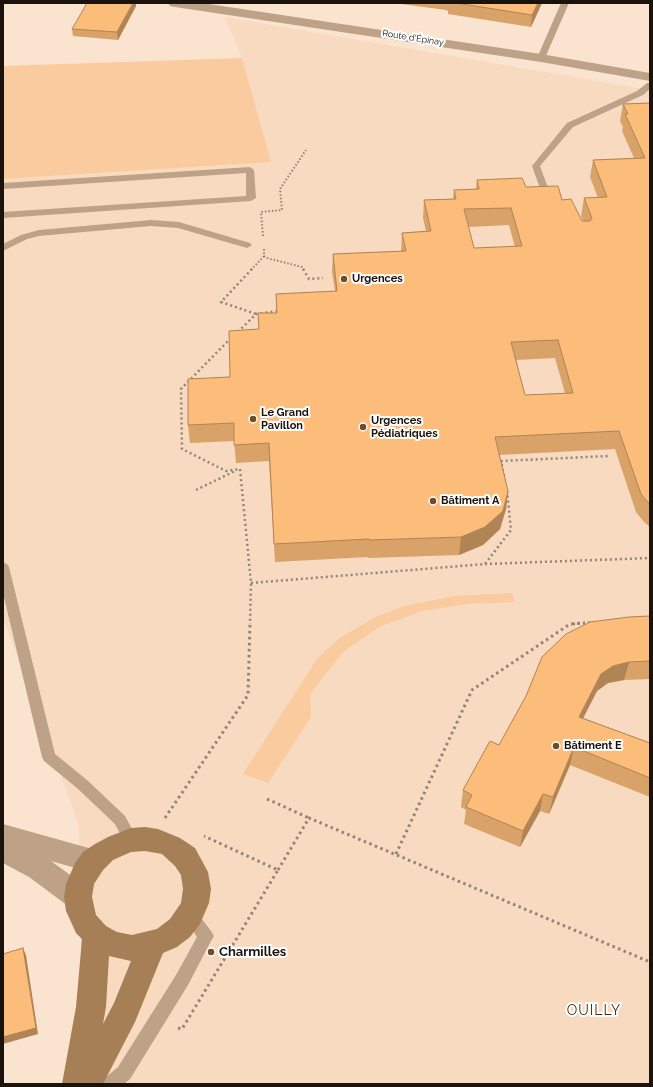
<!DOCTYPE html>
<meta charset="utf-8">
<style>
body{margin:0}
#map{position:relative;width:653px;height:1087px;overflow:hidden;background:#fbe4cf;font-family:Raleway,sans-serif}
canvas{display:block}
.frame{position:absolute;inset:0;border:4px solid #1a120b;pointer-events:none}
</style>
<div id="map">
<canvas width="653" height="1087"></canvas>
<div class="frame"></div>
</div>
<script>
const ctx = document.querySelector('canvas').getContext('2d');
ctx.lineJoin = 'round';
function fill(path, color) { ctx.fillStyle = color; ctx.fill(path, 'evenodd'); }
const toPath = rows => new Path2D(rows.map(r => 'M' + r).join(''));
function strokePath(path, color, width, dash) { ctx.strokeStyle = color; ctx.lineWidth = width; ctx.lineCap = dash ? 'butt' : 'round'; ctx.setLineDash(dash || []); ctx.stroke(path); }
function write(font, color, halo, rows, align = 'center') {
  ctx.font = font + ' Raleway,sans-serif'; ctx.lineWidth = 4; ctx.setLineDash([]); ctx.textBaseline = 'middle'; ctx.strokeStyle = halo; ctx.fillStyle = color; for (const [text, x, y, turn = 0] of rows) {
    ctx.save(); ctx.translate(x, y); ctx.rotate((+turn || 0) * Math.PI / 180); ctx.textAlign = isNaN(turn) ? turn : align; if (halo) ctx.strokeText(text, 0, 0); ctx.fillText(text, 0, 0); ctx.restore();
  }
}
const built = toPath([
 [225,17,650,90,650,1084,83,1084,79,825,3,617,3,179,270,162,242,58]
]);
const green = toPath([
 [242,58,271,162,3,179,3,66],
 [512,593,515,602,468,604,422,611,379,627,343,652,310,694,311,717,268,783,243,774,317,659,340,638,375,617,405,606,454,596]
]);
const pathFar2 = toPath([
 [263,236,261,212,282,210,280,189,306,150],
 [264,249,264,256,267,258,302,267,304,270],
 [251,270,264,256]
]);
const pathFar1 = toPath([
 [252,269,221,302,256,314],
 [303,269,309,279,323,278],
 [238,332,256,314,279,311],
 [231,338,181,389,182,449,226,471,240,469,251,583,250,624],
 [504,476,501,461,609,456],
 [196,490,237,470],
 [485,564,650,558],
 [251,583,485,564,511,530,507,491],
 [573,624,594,622]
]);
const path = toPath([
 [267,799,309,818],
 [165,818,248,695,250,623],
 [396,854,472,690,570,624,585,623],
 [278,870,309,818,650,962],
 [178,1028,182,1029,278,870,204,836]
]);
const lane = toPath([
 [561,3,569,3,545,58,544,60,538,60,537,58,561,3],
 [647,83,650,83,650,89,643,95,573,127,540,166,547,185,559,194,561,196,559,198,553,198,540,188,532,166,567,123,637,91,647,83],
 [250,167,254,170,256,198,251,201,3,218,3,212,246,196,246,173,3,189,3,183,250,167],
 [151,220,179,222,250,243,252,245,247,248,178,228,151,226,39,236,27,239,3,251,3,244,21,235,39,230,151,220],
 [3,562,7,564,9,567,55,754,87,780,125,816,138,840,136,845,131,846,126,845,115,824,77,788,44,761,42,757,3,593,3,562],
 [190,908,195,910,211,931,214,936,211,941,188,985,130,1079,124,1084,103,1084,105,1078,118,1067,176,975,197,937,182,915,185,910,190,908]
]);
const street = toPath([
 [168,3,202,3,541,54,650,73,650,81,541,62,175,7,170,6,168,3],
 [3,824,103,852,106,861,103,870,93,873,51,861,88,888,92,897,88,906,78,910,68,906,29,877,3,863,3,824]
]);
const secondary = toPath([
 [145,827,158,829,180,838,195,848,208,872,211,889,209,903,200,924,190,937,177,947,163,953,135,1022,103,1084,62,1084,76,1007,82,939,76,933,66,911,64,897,66,884,75,863,83,852,95,844,108,837,131,828,145,827],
 [145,851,162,854,175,866,181,875,183,889,181,903,170,919,157,929,132,935,117,932,106,926,96,915,92,897,94,884,103,870,113,860,131,852,145,851],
 [109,956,131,961,114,1003,103,1024,106,1007,109,956]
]);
const wall = toPath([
 [394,3,542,3,531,27,448,14,448,11,446,10],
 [136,6,118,40,73,36,72,29],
 [650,103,650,527,644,522,636,512,615,449,499,455,508,491,506,509,500,529,483,545,459,555,368,558,368,557,275,562,269,461,236,463,234,441,190,443,188,425,230,377,258,329,276,313,276,294,335,291,332,272,333,254,401,251,402,233,426,231,423,218,424,200,453,199,454,190,476,189,477,180,526,187,562,200,582,221,583,221,581,216,584,198,598,198,590,177,593,160,634,158,622,131,623,127,620,121,623,104],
 [509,225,515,247,474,248,468,227],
 [555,358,565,393,525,395,516,360],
 [650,616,650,679,624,680,608,683,597,691,583,718,650,743,650,797,570,765,549,814,540,811,520,847,464,824,466,810,461,807,463,790,499,745]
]);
const shadedWall = toPath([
 [133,3,136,3,136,6,118,40,117,32],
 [538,3,542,3,531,27,532,15],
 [508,491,506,509,500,529,483,545,459,555,461,537],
 [629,662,624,680,608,683,597,691,575,734,579,717,601,674,613,666],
 [574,747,570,765,549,814,553,797],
 [543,794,540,811,520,847,523,831],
 [23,948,26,955,38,1034,3,1044,3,1037]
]);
const building = toPath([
 [87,3,133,3,117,32,72,29,87,3],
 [456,3,538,3,532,15,456,3],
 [650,103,650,505,641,494,619,431,495,437,508,491,503,511,485,527,461,537,369,540,369,539,274,544,269,443,234,445,234,423,188,425,188,379,230,377,229,331,259,329,258,313,277,313,276,294,337,291,333,254,406,251,402,233,431,231,424,200,456,199,454,190,479,189,477,180,522,178,526,187,558,186,562,200,571,199,582,221,590,221,592,218,584,198,607,197,593,160,645,158,625,114,628,114,623,104,650,103],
 [511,208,522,246,474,248,464,209,511,208],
 [558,340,573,393,525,395,511,342,558,340],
 [650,616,650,661,629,662,613,666,601,674,579,717,650,743,650,778,574,747,553,797,543,794,523,831,466,807,472,795,463,790,490,741,499,745,526,696,542,657,566,634,590,622,629,617,650,616],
 [23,948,36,1028,3,1037,3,954,23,948]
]);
const markers = [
 [344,279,4,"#714d27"],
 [253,419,4,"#714d27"],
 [363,427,4,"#714d27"],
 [433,501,4,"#714d27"],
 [556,746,4,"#714d27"],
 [211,952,4,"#714d27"]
];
const farStreetnames = [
 ["Route d'Épinay",413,38,9]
];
const poiNames = [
 ["Urgences",352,279],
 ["Le Grand",261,413],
 ["Pavillon",261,426],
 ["Urgences",371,421],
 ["Pédiatriques",371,434],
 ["Bâtiment A",441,501],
 ["Bâtiment E",564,746]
];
const nearPoinames = [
 ["Charmilles",219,952]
];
const nearNeighbourhoodnames = [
 ["OUILLY",594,1011]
];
fill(built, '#f7dabf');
fill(green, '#facb9e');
strokePath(pathFar2, '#948475', 2, [1.5, 2]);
strokePath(pathFar1, '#948475', 2.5, [2, 3]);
strokePath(path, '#948475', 3, [2.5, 3.5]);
fill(lane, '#bea287');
fill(street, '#bea287');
fill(secondary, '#a77f56');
fill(wall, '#d9a269');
fill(shadedWall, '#b08455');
fill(building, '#fcbc7a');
strokePath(building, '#b08455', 1);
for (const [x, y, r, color] of markers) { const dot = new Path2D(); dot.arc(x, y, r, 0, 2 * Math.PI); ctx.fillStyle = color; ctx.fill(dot); strokePath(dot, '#fff', 1.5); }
write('9px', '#1a120b', '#fff', farStreetnames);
write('bold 11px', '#1a120b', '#fff', poiNames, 'left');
write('bold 13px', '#1a120b', '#fff', nearPoinames, 'left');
ctx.letterSpacing = '1px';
write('14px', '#472c0c', '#fff', nearNeighbourhoodnames);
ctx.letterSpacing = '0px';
</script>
